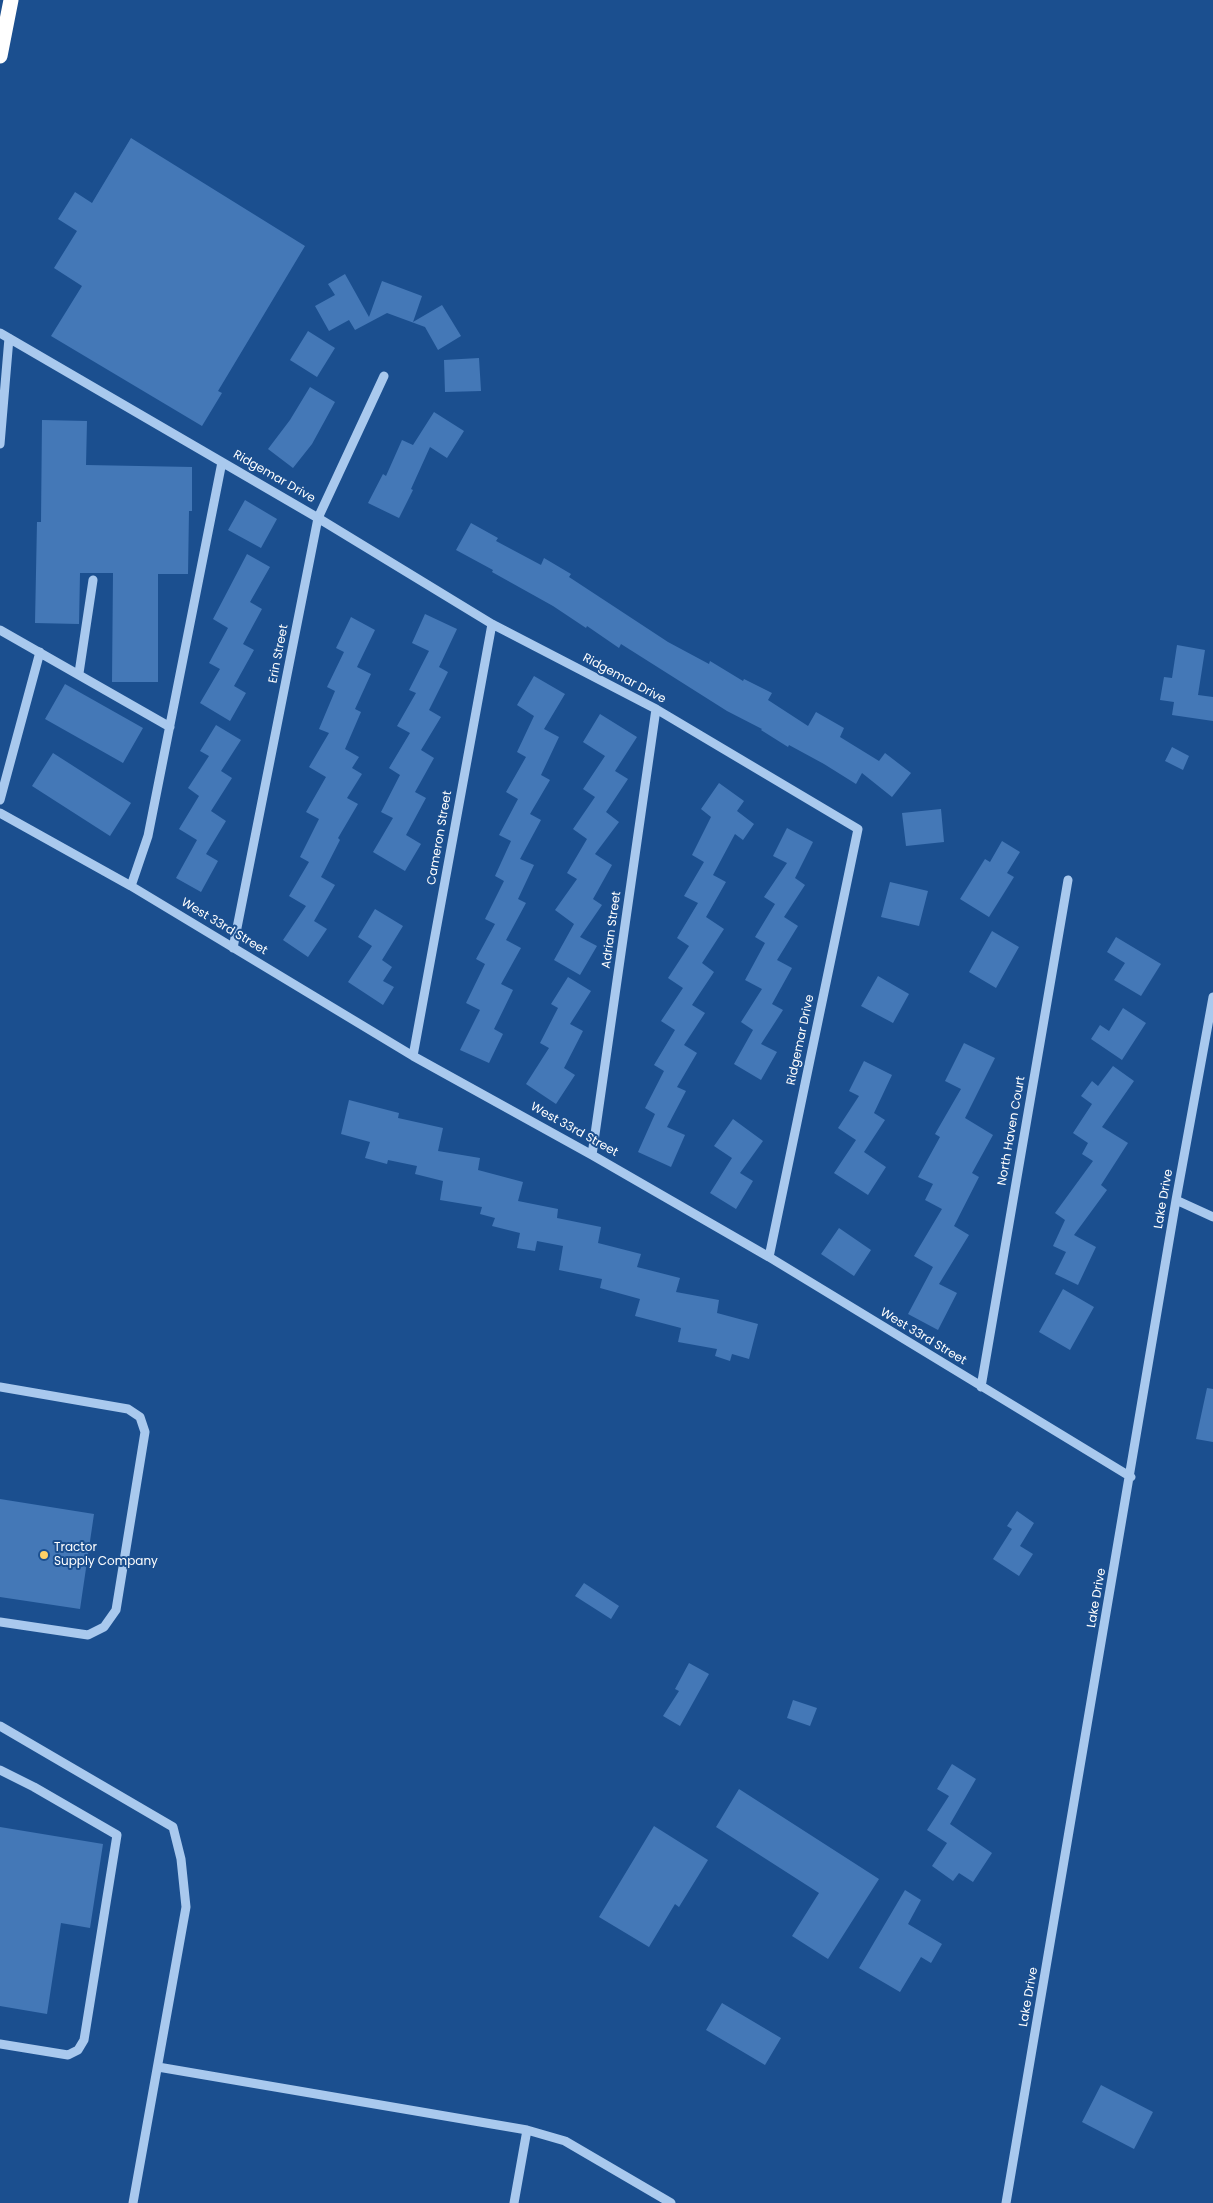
<!DOCTYPE html>
<style>
body{margin:0}
canvas{display:block;background:#1b4f8f}
</style>
<canvas width="1213" height="2203"></canvas>
<script>
const ctx = document.querySelector('canvas').getContext('2d');
ctx.lineJoin = 'round';
function fill(path, color) { ctx.fillStyle = color; ctx.fill(path, 'evenodd'); }
const toPath = rows => new Path2D(rows.map(r => 'M' + r).join(''));
function strokePath(path, color, width, dash) { ctx.strokeStyle = color; ctx.lineWidth = width; ctx.lineCap = dash ? 'butt' : 'round'; ctx.setLineDash(dash || []); ctx.stroke(path); }
function write(font, color, halo, rows, align = 'center') {
  ctx.font = font + ' Poppins,sans-serif'; ctx.lineWidth = 4; ctx.setLineDash([]); ctx.textBaseline = 'middle'; ctx.strokeStyle = halo; ctx.fillStyle = color; for (const [text, x, y, turn = 0] of rows) {
    ctx.save(); ctx.translate(x, y); ctx.rotate((+turn || 0) * Math.PI / 180); ctx.textAlign = isNaN(turn) ? turn : align; if (halo) ctx.strokeText(text, 0, 0); ctx.fillText(text, 0, 0); ctx.restore();
  }
}
const building = toPath([
 [131,138,305,246,218,391,222,393,202,426,51,336,82,286,54,268,77,231,58,219,75,192,92,203],
 [345,274,369,317,382,281,422,296,413,322,442,305,461,336,438,350,425,327,387,313,355,330,349,320,329,331,315,306,335,295,328,284],
 [308,331,335,348,317,377,290,360],
 [479,358,481,391,445,392,444,360],
 [310,387,335,402,312,444,293,468,268,449,290,420],
 [434,412,464,431,447,458,430,447,411,489,413,490,399,518,368,503,383,474,386,476,402,440,413,445],
 [42,420,87,421,86,465,192,467,192,511,189,511,188,574,158,574,158,682,112,682,113,573,80,573,79,624,35,623,37,522,41,522],
 [245,500,277,519,261,548,228,530],
 [471,523,498,538,496,541,541,565,544,558,571,574,569,577,668,642,709,664,710,661,743,681,744,679,772,693,768,700,808,726,816,712,844,728,840,737,879,761,885,753,911,773,892,797,862,773,856,784,824,764,789,745,788,747,761,730,762,729,727,711,621,644,619,648,587,626,586,628,553,606,492,572,493,570,456,550],
 [247,554,270,567,250,602,262,609,243,644,254,650,234,686,246,693,230,721,200,703,220,669,209,663,228,628,213,619],
 [425,614,457,629,439,667,448,672,429,710,441,717,421,750,434,758,415,792,426,798,406,835,421,844,405,871,373,852,393,818,381,812,400,775,389,768,410,733,397,726,416,693,409,690,429,651,412,643],
 [351,617,375,630,357,667,371,674,355,709,361,712,345,749,359,757,352,768,362,774,347,798,358,804,338,838,340,840,321,877,335,885,314,921,327,929,308,957,283,940,306,906,289,896,309,862,300,857,319,819,306,812,326,777,309,767,329,733,319,729,335,691,327,687,344,652,336,648],
 [1177,645,1205,650,1198,695,1213,697,1213,721,1172,715,1174,702,1160,700,1164,677,1172,678],
 [534,676,565,694,544,729,559,737,541,775,550,780,530,814,541,820,520,859,534,865,518,899,526,903,506,940,521,948,501,984,513,990,494,1029,503,1034,489,1063,460,1050,480,1010,466,1003,485,964,476,959,495,924,485,919,504,881,495,876,511,841,499,835,518,799,506,792,526,757,517,752,534,716,517,705],
 [65,684,143,728,123,763,45,719],
 [600,714,637,737,615,771,628,779,606,812,619,822,595,854,612,865,593,899,602,905,580,937,597,946,580,975,554,960,574,924,555,910,577,879,567,873,587,839,573,829,595,797,583,789,605,756,583,742],
 [216,725,241,740,221,771,232,778,211,811,226,821,206,854,218,861,201,892,176,878,197,840,179,829,199,796,188,788,209,756,200,751],
 [1172,747,1189,756,1183,770,1165,761],
 [53,753,131,803,110,836,32,786],
 [719,783,744,801,737,811,754,824,743,840,735,834,713,875,726,882,706,917,724,929,702,963,714,972,692,1005,705,1013,684,1045,697,1053,677,1087,686,1091,667,1127,685,1135,671,1167,638,1152,655,1114,645,1108,664,1071,654,1065,675,1030,661,1021,683,988,668,978,689,946,677,938,698,903,684,896,704,862,692,855,711,817,701,809],
 [941,809,944,842,906,846,902,813],
 [787,828,813,842,795,878,805,885,784,917,798,926,777,960,792,968,772,1004,783,1010,761,1044,777,1052,761,1080,734,1064,753,1030,741,1022,762,989,745,980,765,943,755,937,775,904,764,897,787,863,773,856],
 [1002,841,1020,852,1007,873,1014,877,989,917,960,899,985,859,990,862],
 [890,882,928,891,919,926,881,917],
 [375,909,403,926,382,960,392,967,383,981,394,987,383,1005,348,982,372,946,358,937],
 [992,931,1019,947,996,988,969,972],
 [1116,937,1161,964,1141,996,1114,980,1125,963,1107,952],
 [878,976,909,994,893,1023,861,1006],
 [568,977,591,991,570,1024,583,1031,564,1068,575,1075,556,1104,526,1084,549,1048,540,1043,558,1008,551,1004],
 [1123,1008,1146,1023,1122,1060,1091,1039,1100,1025,1109,1031],
 [964,1043,995,1058,965,1118,993,1135,972,1173,979,1177,954,1226,969,1235,939,1284,957,1293,938,1330,908,1314,933,1267,914,1256,942,1209,925,1200,933,1184,918,1177,940,1137,935,1134,961,1089,945,1081],
 [864,1061,892,1075,874,1113,885,1120,864,1152,886,1167,868,1195,834,1173,856,1140,838,1128,859,1096,849,1091],
 [1113,1066,1134,1081,1102,1127,1128,1143,1101,1185,1107,1190,1074,1235,1096,1247,1078,1285,1055,1274,1066,1252,1053,1246,1065,1220,1055,1213,1093,1161,1082,1154,1088,1143,1073,1133,1092,1104,1081,1096,1092,1081,1098,1086],
 [349,1100,399,1113,398,1118,443,1128,438,1151,480,1158,478,1170,523,1182,518,1201,558,1209,557,1218,601,1227,598,1243,641,1254,637,1267,680,1278,676,1292,719,1300,717,1313,758,1324,749,1359,732,1354,730,1361,715,1356,717,1349,678,1342,681,1328,635,1316,640,1299,600,1288,602,1279,559,1270,563,1246,537,1241,535,1251,517,1248,520,1233,492,1226,495,1218,480,1214,482,1207,440,1200,443,1181,415,1174,417,1166,388,1160,387,1164,365,1158,370,1142,341,1134],
 [733,1119,763,1141,740,1173,753,1181,736,1209,710,1193,732,1158,714,1146],
 [839,1228,871,1250,854,1276,821,1254],
 [1063,1289,1094,1307,1070,1350,1039,1332],
 [1207,1388,1213,1389,1213,1442,1196,1439],
 [0,1499,94,1514,80,1609,0,1597],
 [1017,1511,1034,1523,1020,1546,1033,1554,1019,1576,993,1559,1012,1529,1007,1526],
 [584,1583,619,1606,611,1619,575,1596],
 [689,1663,709,1674,680,1726,663,1716,679,1691,675,1689],
 [793,1700,817,1708,810,1726,787,1718],
 [952,1764,976,1779,950,1824,992,1853,973,1882,959,1873,953,1881,932,1866,947,1843,927,1830,949,1796,937,1789],
 [739,1789,879,1879,828,1959,792,1936,819,1893,716,1827],
 [654,1826,708,1860,679,1907,675,1904,649,1947,599,1917],
 [0,1827,103,1844,90,1928,61,1923,47,2014,0,2006],
 [905,1890,921,1900,908,1924,942,1944,931,1963,921,1957,900,1992,859,1968],
 [722,2003,781,2038,765,2065,706,2030],
 [1101,2085,1153,2112,1134,2149,1082,2122]
]);
const minor = toPath([
 [0,333,318,518,492,624,656,709,858,829,769,1257],
 [0,444,9,338],
 [0,630,170,727],
 [79,673,93,580],
 [0,800,40,652],
 [0,813,131,886,413,1056,592,1155,769,1257,1131,1477],
 [131,886,148,836,222,462],
 [233,948,318,518,384,376],
 [413,1056,492,624],
 [592,1155,656,709],
 [1176,1200,1213,1217],
 [0,1387,128,1409,140,1417,145,1432,116,1610,104,1627,88,1635,0,1622],
 [981,1387,1068,880],
 [0,1726,173,1827,181,1859,186,1907,133,2203],
 [0,1770,34,1787,117,1835,84,2040,78,2050,68,2055,0,2044],
 [158,2067,527,2130,565,2141,671,2203],
 [514,2203,527,2130],
 [1006,2203,1176,1200,1213,997]
]);
const highway = toPath([
 [0,56,11,0]
]);
const markers = [
 [44,1555,5,"#ffd166"]
];
const streetNames = [
 ["Ridgemar Drive",274,477,30],
 ["Erin Street",279,654,-79],
 ["Ridgemar Drive",624,679,28],
 ["Cameron Street",440,838,-80],
 ["West 33rd Street",224,927,31],
 ["Adrian Street",612,930,-82],
 ["Ridgemar Drive",801,1040,-78],
 ["West 33rd Street",574,1130,29],
 ["North Haven Court",1012,1131,-80],
 ["Lake Drive",1164,1199,-80],
 ["West 33rd Street",923,1337,31],
 ["Lake Drive",1097,1598,-80],
 ["Lake Drive",1029,1997,-80]
];
const poiNames = [
 ["Tractor",54,1548],
 ["Supply Company",54,1562]
];
fill(building, '#4478b7');
strokePath(minor, '#a9c9ee', 9);
strokePath(highway, '#fff', 15);
for (const [x, y, r, color] of markers) { const dot = new Path2D(); dot.arc(x, y, r, 0, 2 * Math.PI); ctx.fillStyle = color; ctx.fill(dot); strokePath(dot, '#1b4f8f', 2); }
write('12px', '#fff', '#1b4f8f', streetNames);
write('12px', '#fff', '#1b4f8f', poiNames, 'left');
</script>
